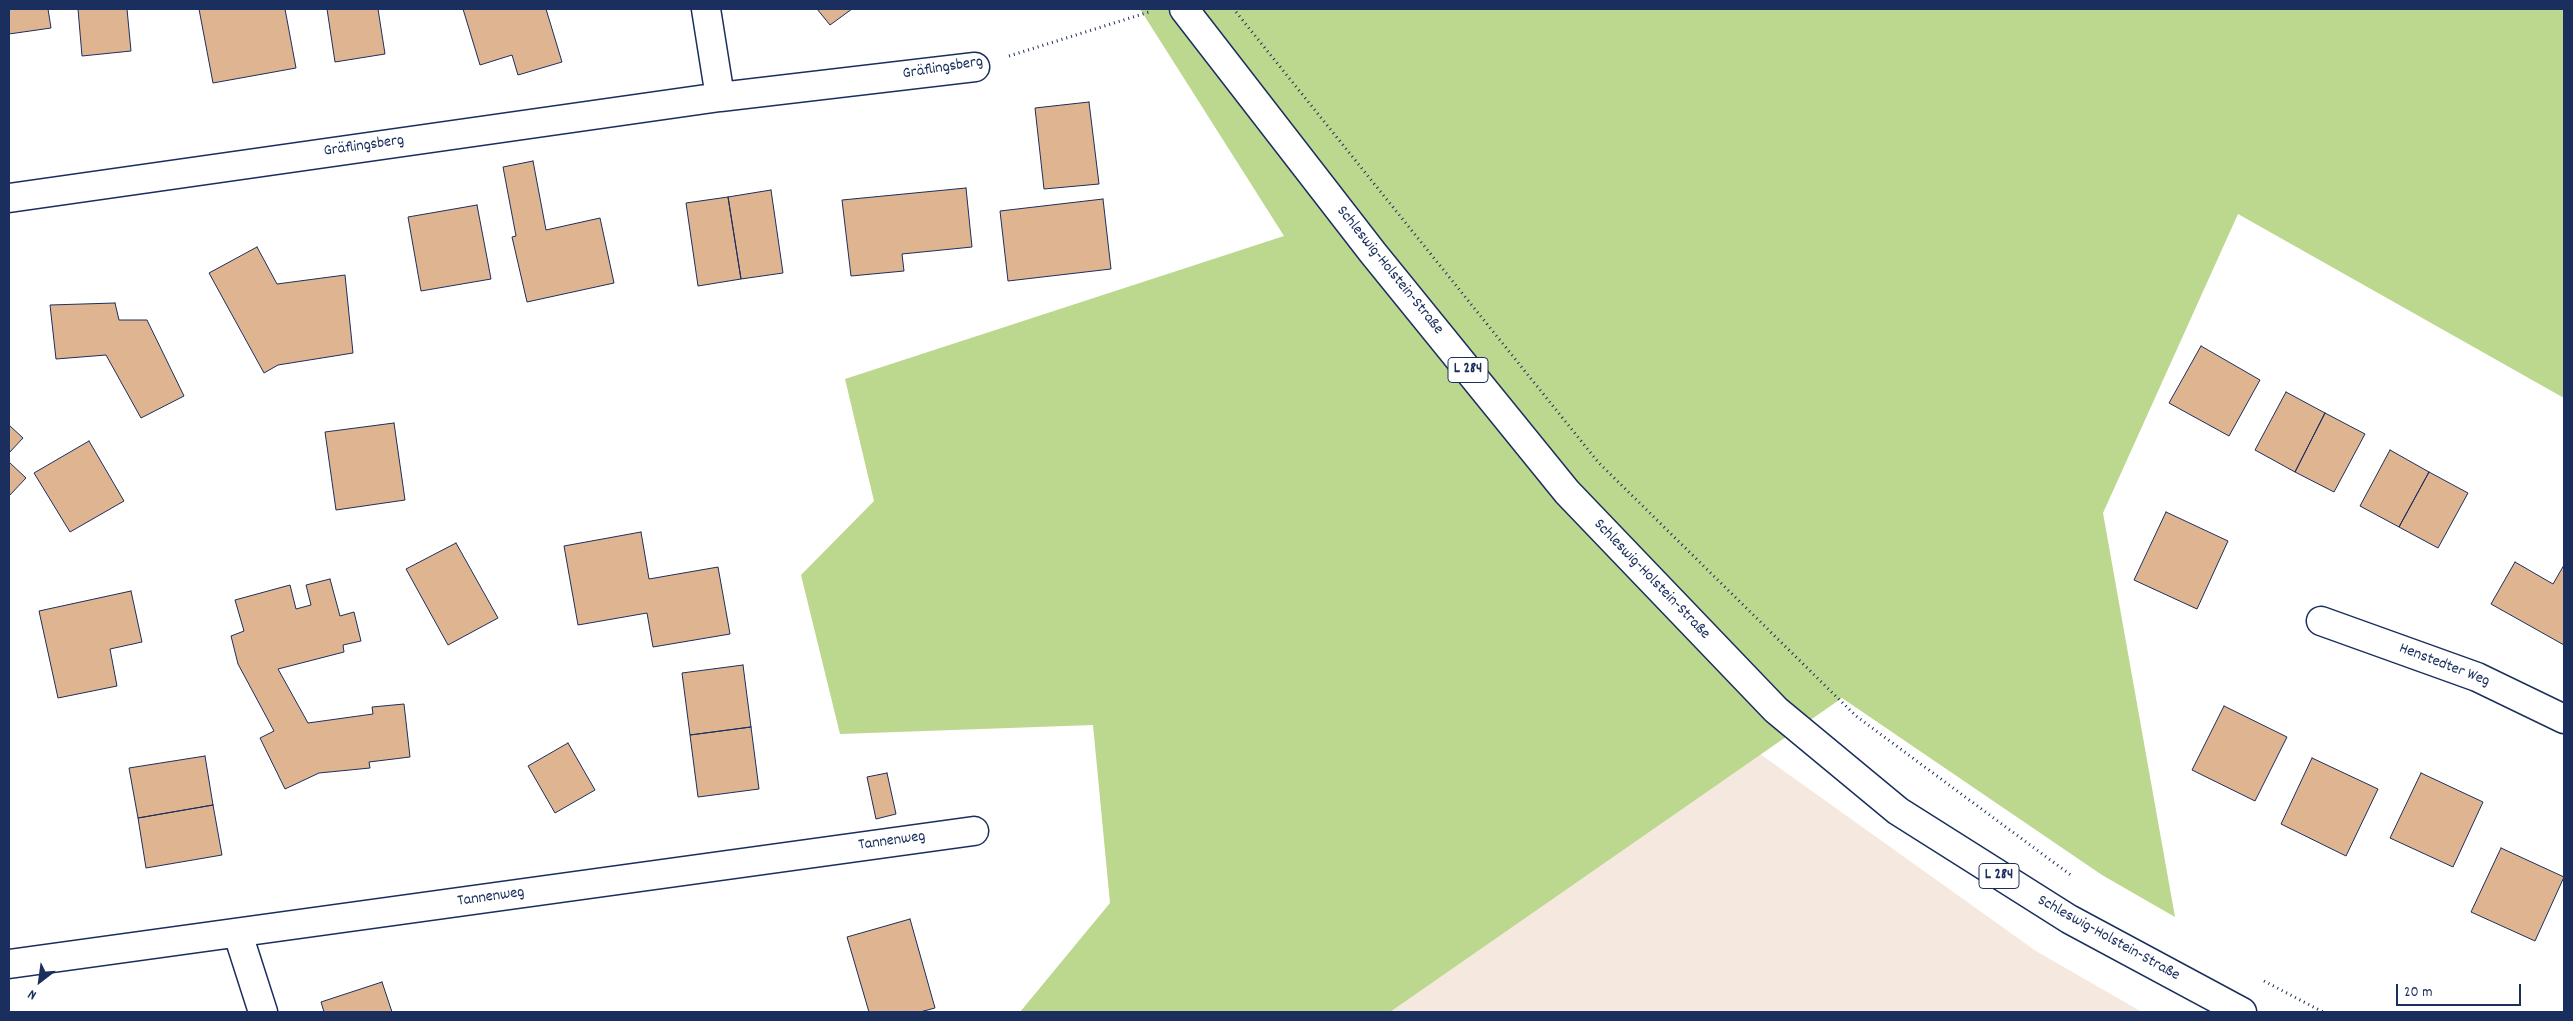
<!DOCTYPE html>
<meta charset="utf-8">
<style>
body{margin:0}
#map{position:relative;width:2573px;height:1021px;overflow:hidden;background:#fff;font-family:Dekko,sans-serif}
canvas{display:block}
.frame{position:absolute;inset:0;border:10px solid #1b2f5e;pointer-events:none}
.north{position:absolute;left:15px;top:956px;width:50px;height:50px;-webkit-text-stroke:4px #fff;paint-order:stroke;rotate:210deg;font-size:14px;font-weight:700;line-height:20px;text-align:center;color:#1b2f5e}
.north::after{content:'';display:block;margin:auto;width:18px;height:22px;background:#1b2f5e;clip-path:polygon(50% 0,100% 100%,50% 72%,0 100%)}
.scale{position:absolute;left:2396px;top:984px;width:125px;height:22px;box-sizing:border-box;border:2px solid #1b2f5e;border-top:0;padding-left:6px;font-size:15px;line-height:18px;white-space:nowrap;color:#1b2f5e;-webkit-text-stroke:4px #fff;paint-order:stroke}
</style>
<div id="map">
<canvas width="2573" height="1021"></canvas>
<div class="frame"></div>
<div class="north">N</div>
<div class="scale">20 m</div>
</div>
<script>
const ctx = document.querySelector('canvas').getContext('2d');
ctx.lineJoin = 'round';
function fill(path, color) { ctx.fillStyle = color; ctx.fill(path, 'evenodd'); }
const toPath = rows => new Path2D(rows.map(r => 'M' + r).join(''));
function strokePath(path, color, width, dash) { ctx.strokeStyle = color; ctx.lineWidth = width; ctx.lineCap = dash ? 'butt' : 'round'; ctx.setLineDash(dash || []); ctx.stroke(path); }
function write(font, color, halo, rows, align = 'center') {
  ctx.font = font + ' Dekko,sans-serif'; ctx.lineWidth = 5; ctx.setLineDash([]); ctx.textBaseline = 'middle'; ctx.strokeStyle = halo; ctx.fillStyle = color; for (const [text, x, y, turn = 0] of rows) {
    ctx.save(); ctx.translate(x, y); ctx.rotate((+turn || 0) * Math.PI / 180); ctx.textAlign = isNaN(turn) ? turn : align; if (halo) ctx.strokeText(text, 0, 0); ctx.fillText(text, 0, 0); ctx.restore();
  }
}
const built = toPath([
 [1760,754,2036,951,2142,1012,1390,1012]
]);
const green = toPath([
 [1140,9,2564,9,2564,398,2238,214,2103,513,2175,917,2102,875,1842,698,1390,1012,1020,1012,1110,903,1093,725,840,734,801,575,874,501,845,379,1284,236]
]);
const building = toPath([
 [9,9,48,9,51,28,9,34,9,9],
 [78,9,127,9,131,51,82,56,78,9],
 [199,9,285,9,296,68,213,83,199,9],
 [327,9,378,9,385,54,335,62,327,9],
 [463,9,546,9,562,62,518,75,512,55,480,65,463,9],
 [817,9,852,9,830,25,817,9],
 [1089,102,1099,184,1044,189,1035,108,1089,102],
 [533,161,546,230,600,218,614,283,527,302,512,237,516,236,503,167,533,161],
 [966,188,972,247,902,254,904,271,851,276,842,200,966,188],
 [771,190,783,273,741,279,728,197,771,190],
 [728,197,741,279,698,286,686,203,728,197],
 [1103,199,1111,269,1008,281,1000,211,1103,199],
 [477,205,491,279,421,291,408,217,477,205],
 [257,247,277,284,345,275,353,353,278,365,264,373,209,273,257,247],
 [115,303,119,320,147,320,184,396,141,418,106,355,56,359,50,305,115,303],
 [2201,346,2260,380,2229,436,2169,403,2201,346],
 [2286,392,2325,413,2295,472,2255,450,2286,392],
 [2325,413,2365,434,2334,492,2295,472,2325,413],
 [394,423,405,500,336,510,325,432,394,423],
 [9,425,23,438,9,453,9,425],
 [89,441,124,501,70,532,34,473,89,441],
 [2390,450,2429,472,2399,527,2360,506,2390,450],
 [9,462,26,478,9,496,9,462],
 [2429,472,2468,493,2438,548,2399,527,2429,472],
 [2166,512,2228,541,2197,609,2134,580,2166,512],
 [641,532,649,579,718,567,730,634,653,647,647,613,578,625,564,546,641,532],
 [456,543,498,618,448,645,406,569,456,543],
 [2515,562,2553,584,2564,565,2564,645,2491,604,2515,562],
 [330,579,340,616,354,612,361,641,343,645,344,652,278,669,308,723,373,714,372,707,404,704,410,757,369,762,370,768,319,773,285,789,260,738,274,731,238,664,231,636,244,631,235,600,290,585,296,609,311,605,306,585,330,579],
 [131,591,142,642,110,649,117,686,58,698,39,611,131,591],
 [743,665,751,727,690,735,682,673,743,665],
 [2224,706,2287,737,2255,801,2192,770,2224,706],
 [751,727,759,789,698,797,690,735,751,727],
 [568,743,595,790,555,813,528,766,568,743],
 [205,756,213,805,138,818,129,768,205,756],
 [2312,758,2378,789,2346,856,2281,824,2312,758],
 [887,773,896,814,876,819,867,777,887,773],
 [2421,773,2483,802,2453,867,2390,838,2421,773],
 [213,805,222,855,146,868,138,818,213,805],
 [2501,848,2564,877,2535,941,2471,912,2501,848],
 [910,919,935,1008,920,1012,869,1012,847,937,910,919],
 [382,982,392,1012,324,1012,321,1002,382,982]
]);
const path = toPath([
 [1236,12,1598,462,1856,716,2072,876],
 [1009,56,1149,12],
 [2264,981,2323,1012]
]);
const minor = toPath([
 [706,9,720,97],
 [9,198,720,97,975,67],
 [2321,621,2477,677,2564,719],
 [238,934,263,1012],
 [9,964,974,831]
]);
const primary = toPath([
 [1184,9,1373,253,1567,492,1776,710,1898,811,2069,919,2242,1012]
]);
const shields = [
 [1468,370,40],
 [1999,876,40]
];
const shieldNames = [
 ["L 284",1468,370],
 ["L 284",1999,876]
];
const streetNames = [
 ["Gräflingsberg",943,69,-9],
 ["Gräflingsberg",364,147,-8],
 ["Schleswig-Holstein-Straße",1389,271,51],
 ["Schleswig-Holstein-Straße",1651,580,46],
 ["Henstedter Weg",2444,666,21],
 ["Tannenweg",892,842,-8],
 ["Tannenweg",491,898,-8],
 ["Schleswig-Holstein-Straße",2108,939,29]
];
fill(built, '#f5e8de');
fill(green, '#bcd78e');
fill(building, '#dfb490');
strokePath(building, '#1b2f5e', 1);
strokePath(minor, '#1b2f5e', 31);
strokePath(primary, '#1b2f5e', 31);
strokePath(path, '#1b2f5e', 3, [1, 4]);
strokePath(minor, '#fff', 28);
strokePath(primary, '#fff', 28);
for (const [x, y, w] of shields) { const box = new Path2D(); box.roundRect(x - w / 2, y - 12.5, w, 25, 4); ctx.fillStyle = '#fff'; ctx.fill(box); strokePath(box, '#1b2f5e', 1); }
write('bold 15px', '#1b2f5e', null, shieldNames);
write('16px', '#1b2f5e', '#fff', streetNames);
</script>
